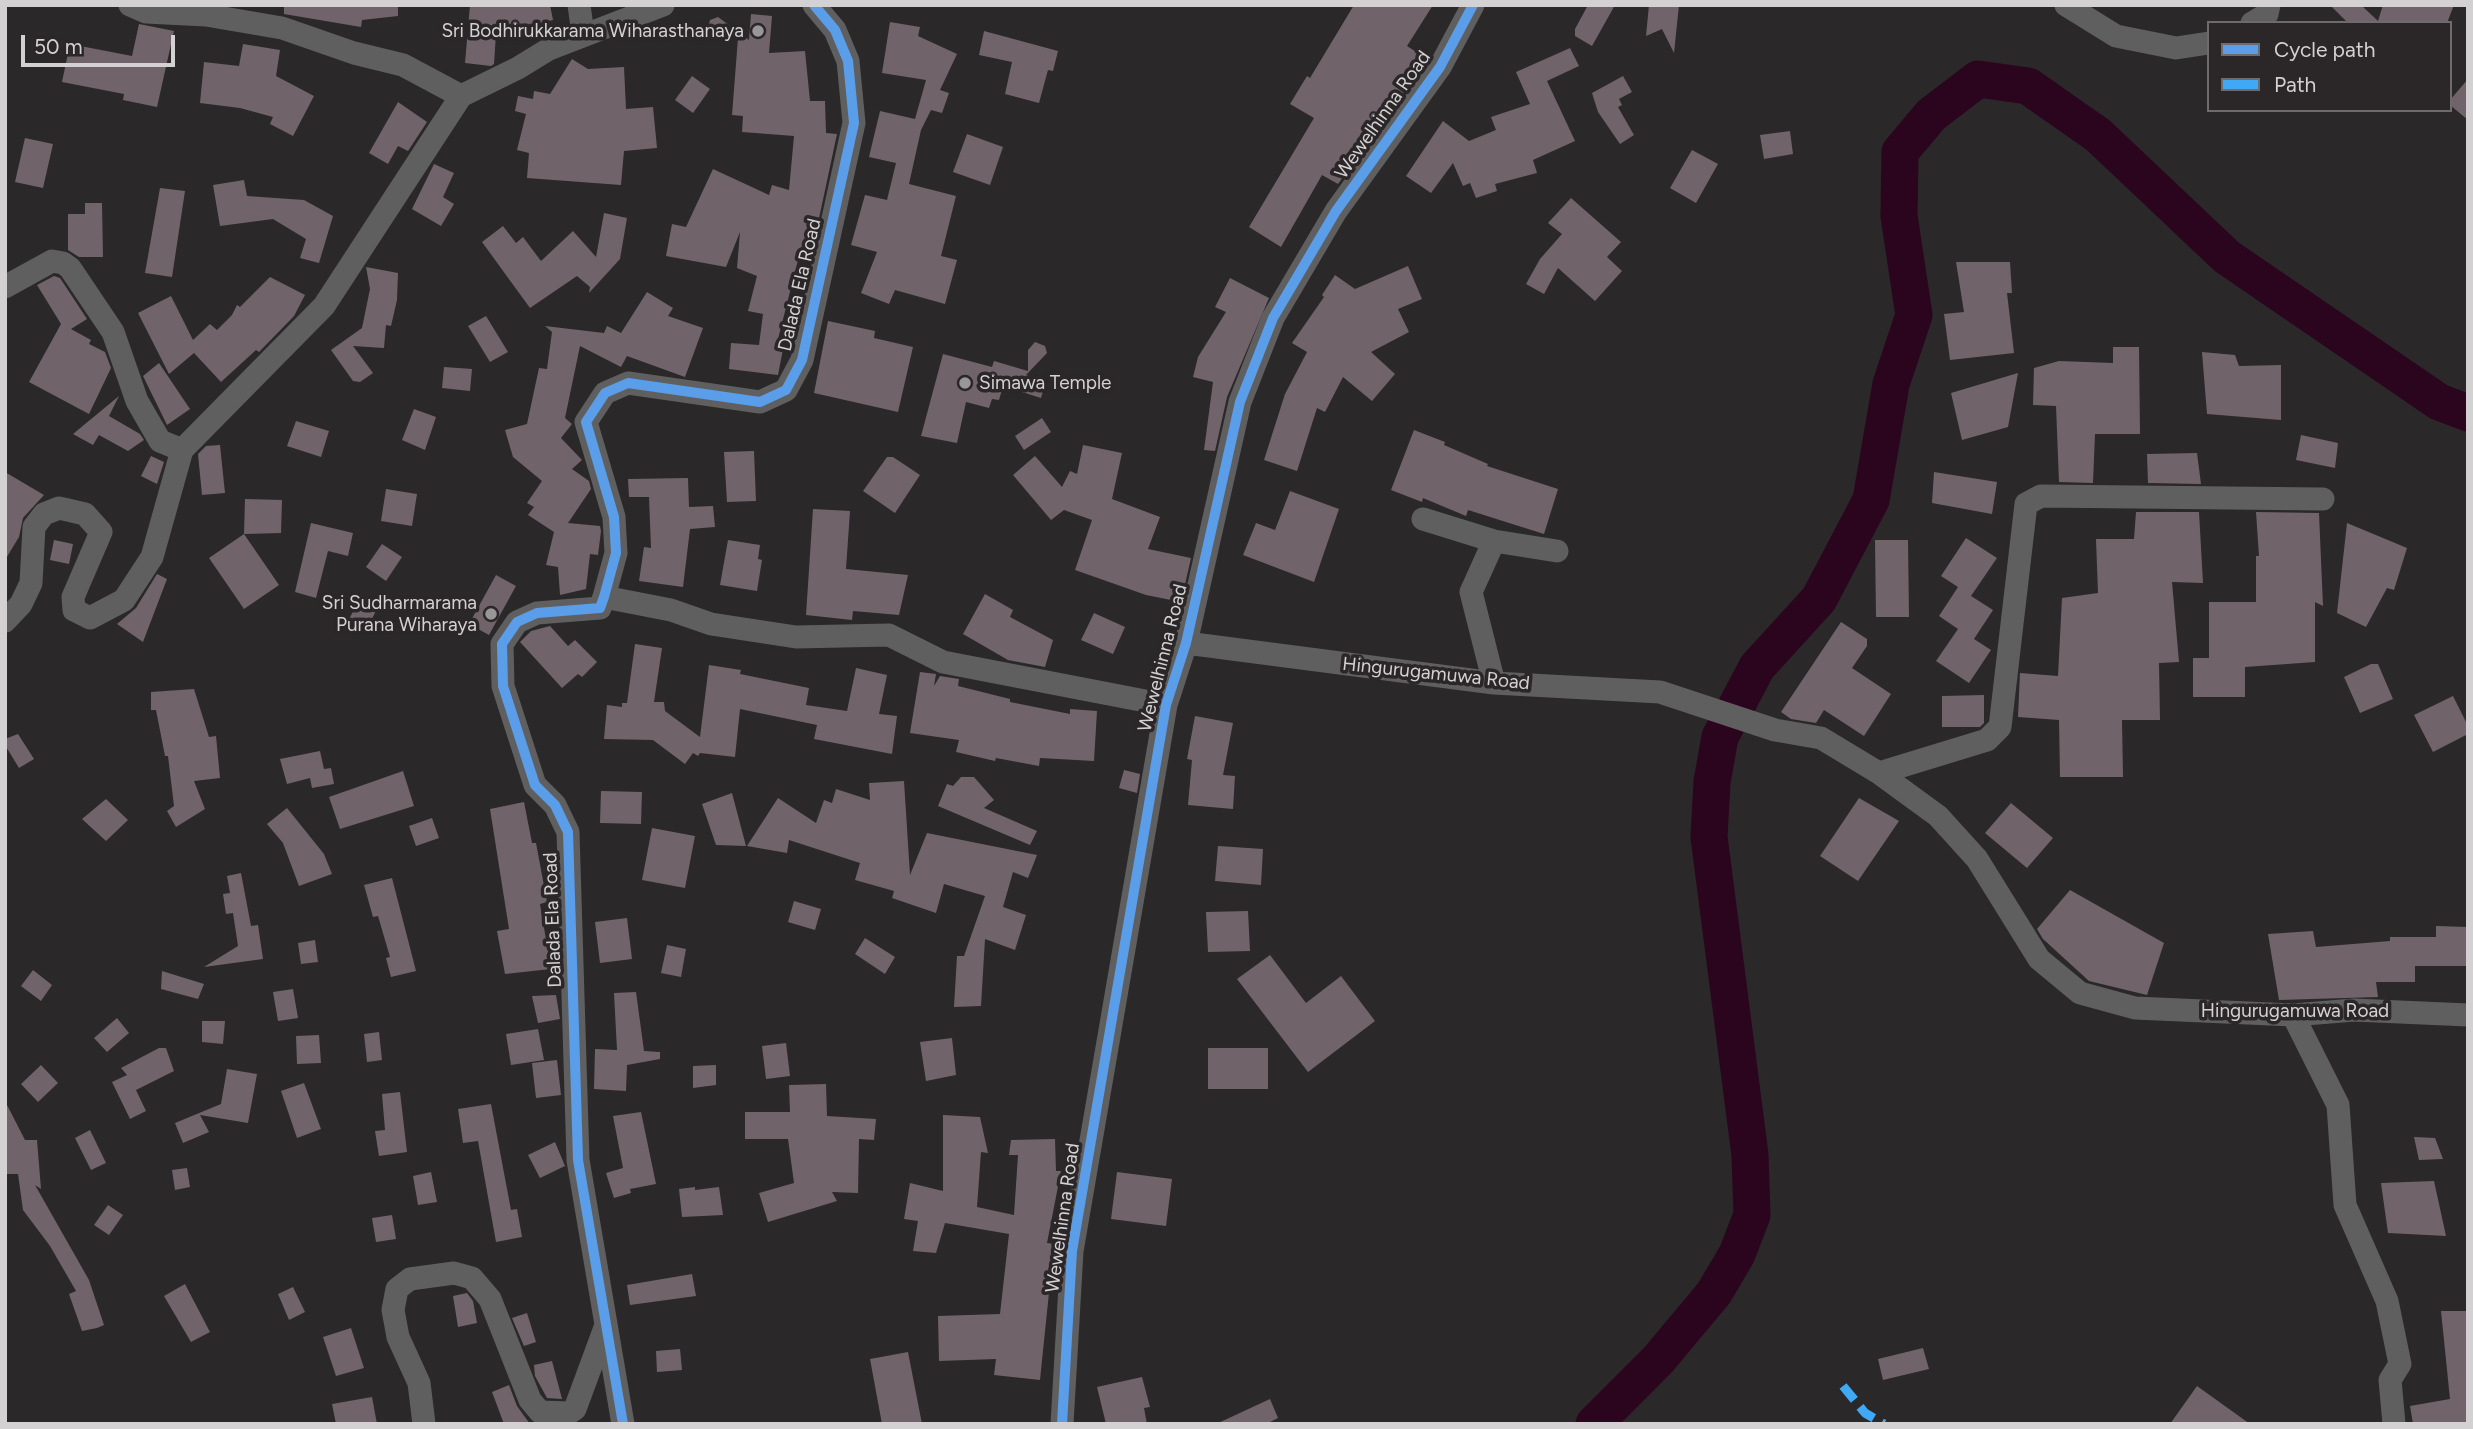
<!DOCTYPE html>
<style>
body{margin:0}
#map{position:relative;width:2473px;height:1429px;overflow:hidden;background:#2a2829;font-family:Figtree,sans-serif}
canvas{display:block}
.frame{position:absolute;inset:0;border:7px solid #d4d1d2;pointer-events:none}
.legend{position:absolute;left:2207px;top:21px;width:245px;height:91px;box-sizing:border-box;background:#2b2729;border:2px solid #6f6b6d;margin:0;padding:9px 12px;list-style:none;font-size:21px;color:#d4d1d2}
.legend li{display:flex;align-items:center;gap:14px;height:35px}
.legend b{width:35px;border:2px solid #6f6b6d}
.scale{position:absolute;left:21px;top:35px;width:154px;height:32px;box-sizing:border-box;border:4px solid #d4d1d2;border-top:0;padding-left:9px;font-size:21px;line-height:24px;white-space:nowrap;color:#d4d1d2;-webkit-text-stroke:5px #2b2729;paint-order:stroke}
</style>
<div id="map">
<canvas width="2473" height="1429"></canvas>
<div class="frame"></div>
<ul class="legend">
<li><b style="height:9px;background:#5a9eea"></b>Cycle path</li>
<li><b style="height:9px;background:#3fa9f5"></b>Path</li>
</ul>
<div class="scale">50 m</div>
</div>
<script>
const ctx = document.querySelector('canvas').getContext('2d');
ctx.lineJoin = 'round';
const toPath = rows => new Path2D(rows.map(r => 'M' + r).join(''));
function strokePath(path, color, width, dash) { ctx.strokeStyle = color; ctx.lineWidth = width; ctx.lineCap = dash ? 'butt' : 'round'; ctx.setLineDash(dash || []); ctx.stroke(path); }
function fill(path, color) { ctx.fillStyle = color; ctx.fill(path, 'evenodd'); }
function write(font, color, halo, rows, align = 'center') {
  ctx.font = font + ' Figtree,sans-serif'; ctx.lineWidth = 7; ctx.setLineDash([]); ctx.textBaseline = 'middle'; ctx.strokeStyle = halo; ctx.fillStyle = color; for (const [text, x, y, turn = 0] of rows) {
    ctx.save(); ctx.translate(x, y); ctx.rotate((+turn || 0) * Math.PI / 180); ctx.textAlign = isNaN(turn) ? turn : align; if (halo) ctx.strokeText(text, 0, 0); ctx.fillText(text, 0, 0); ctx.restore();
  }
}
const river = toPath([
 [1594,1424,1658,1360,1714,1293,1737,1254,1752,1215,1750,1155,1709,837,1712,782,1720,737,1757,667,1819,599,1871,500,1891,384,1914,315,1899,216,1900,152,1931,115,1978,79,2028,86,2098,135,2227,257,2439,402,2468,413]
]);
const building = toPath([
 [284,5,398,5,398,16,362,20,361,27,284,14],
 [470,5,550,5,553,20,496,34,494,64,491,66,465,63],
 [1354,5,1433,5,1407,46,1421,55,1408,77,1413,80,1338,184,1322,175,1281,247,1249,227,1314,118,1290,104,1307,76,1310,78],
 [1588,5,1615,5,1592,46,1575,36,1575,29],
 [1649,5,1679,5,1674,53,1662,29,1646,36],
 [2330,5,2361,5,2378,21,2383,5,2454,5,2447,23,2348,23],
 [751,14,772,16,769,53,805,51,810,101,825,101,826,133,837,134,815,237,811,236,804,262,798,260,777,343,784,344,778,375,729,369,731,343,759,345,763,314,748,311,757,276,737,268,740,232,726,267,666,256,672,224,686,227,713,169,769,195,772,185,789,190,794,136,742,132,743,116,732,115,738,38,717,40,707,32,710,20,718,17,749,40],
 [890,22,920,27,918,36,957,54,940,90,949,93,942,113,931,110,921,130,909,184,956,196,941,256,957,260,945,304,895,290,889,304,861,293,877,252,851,245,865,195,887,200,896,163,869,157,880,111,915,119,926,80,882,73],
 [139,24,174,31,157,107,123,100,124,94,62,82,70,44,132,56],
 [984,31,1058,51,1053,71,1048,70,1039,103,1005,94,1012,62,979,55],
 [243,44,280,50,276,76,314,96,293,136,270,124,273,117,240,108,200,103,204,62,239,66],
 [1570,48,1579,66,1547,81,1575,141,1533,160,1537,173,1495,184,1497,191,1476,198,1470,183,1463,186,1453,163,1431,193,1406,176,1443,121,1469,141,1496,130,1491,117,1530,104,1516,72],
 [572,59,588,69,624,67,626,109,653,107,657,148,624,151,621,185,527,178,529,153,517,150,526,114,515,111,518,96,533,99,534,91,550,94],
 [692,76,710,89,693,113,675,100],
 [1623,76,1632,92,1619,99,1622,105,1618,107,1634,135,1620,144,1598,112,1592,93],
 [2468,79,2468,120,2450,105,2450,100],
 [398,102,427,122,408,151,398,146,388,164,369,153],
 [1790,131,1793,154,1764,159,1760,135],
 [967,134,1003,147,990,185,953,172],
 [25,138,53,144,43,188,15,182],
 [1692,150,1718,164,1696,203,1670,188],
 [434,164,454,173,443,197,454,204,441,226,412,209],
 [244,180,247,196,304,200,333,216,319,263,300,258,306,239,273,219,220,226,213,185],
 [160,188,185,191,172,277,145,273],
 [1571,198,1621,242,1607,257,1622,271,1595,301,1558,268,1544,294,1526,284,1540,259,1562,234,1548,223],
 [85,203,102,203,103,257,79,257,68,250,68,214,85,214],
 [604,213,627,218,620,259,589,293,590,287,577,276,530,308,482,242,503,226,516,243,523,237,541,261,573,231,596,257],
 [1956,262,2010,262,2012,293,2007,293,2014,353,1950,360,1944,314,1964,312],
 [1408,266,1422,299,1398,309,1409,332,1371,352,1395,374,1372,401,1343,377,1325,412,1317,408,1297,471,1264,460,1285,394,1307,352,1292,343,1324,297,1322,295,1335,275,1355,289],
 [366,267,398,273,397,300,391,326,386,325,384,348,353,346,373,373,360,382,353,381,331,350,362,328,370,289],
 [54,276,60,278,87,319,71,329,91,340,89,344,105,352,111,368,89,414,29,382,61,324,37,285],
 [270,277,305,295,294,316,259,352,256,350,221,382,194,353,169,374,138,313,171,296,193,340,210,324,217,330,232,315,237,305,240,307],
 [1230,278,1269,298,1227,397,1215,451,1204,450,1213,382,1193,377,1198,357,1226,312,1215,307],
 [647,292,673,308,668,316,703,328,685,377,627,356,621,367,580,346,565,418,572,424,561,438,582,460,572,469,589,481,591,489,568,523,600,526,601,531,598,555,590,554,586,589,560,595,558,567,546,565,554,532,528,515,534,507,527,503,542,481,513,457,505,430,527,424,539,368,547,369,552,332,545,326,604,333,607,326,621,333],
 [486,316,508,352,490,362,468,326],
 [828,321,875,331,874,338,913,347,898,412,814,393],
 [1035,342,1045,346,1047,353,1026,375,1046,381,1041,398,1003,386,999,400,992,399,989,408,966,402,957,443,921,436,943,354,992,367,994,361,1028,371,1028,350],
 [2113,347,2139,347,2140,434,2095,434,2093,483,2059,482,2056,406,2033,405,2034,368,2059,361,2113,363],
 [2202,352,2235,355,2239,366,2281,365,2281,420,2207,414],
 [159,363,190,409,167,425,143,376],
 [444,367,472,369,470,391,442,388],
 [2018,373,2008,427,1962,440,1951,393],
 [119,396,109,416,140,434,144,440,128,451,99,435,93,445,73,434],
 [414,409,436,417,425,450,402,440],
 [1042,418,1051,432,1024,450,1015,436],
 [296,421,329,431,321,457,287,446],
 [1414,430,1445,442,1444,445,1488,464,1487,466,1558,489,1544,534,1468,510,1466,516,1423,498,1422,502,1391,490],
 [2301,435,2338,443,2335,468,2296,460],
 [220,445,225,493,202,495,198,454,206,446],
 [1083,445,1122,453,1112,499,1160,517,1148,549,1191,558,1181,602,1146,595,1075,570,1092,520,1064,510,1051,520,1013,475,1035,456,1062,487,1070,471,1077,474],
 [754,451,756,501,727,502,724,452],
 [2197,453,2201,484,2148,483,2147,454],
 [151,456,164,462,157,484,141,476],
 [887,457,893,457,920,475,895,513,863,491],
 [5,472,44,495,23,518,19,537,5,560],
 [1934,472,1997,482,1992,514,1932,503],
 [688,478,689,507,713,506,715,527,690,529,683,587,639,581,644,547,651,548,649,497,629,497,628,479],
 [386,489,417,494,412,526,381,521],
 [1290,491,1339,509,1314,582,1243,555,1256,523,1275,530],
 [245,499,282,500,281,533,244,534],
 [813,509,850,511,846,569,908,575,899,615,853,611,852,620,806,615],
 [2136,512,2199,512,2203,583,2172,582,2179,662,2159,663,2160,720,2122,720,2123,777,2060,777,2059,720,2018,717,2020,673,2058,676,2062,598,2098,593,2096,539,2134,539],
 [2256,512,2319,513,2323,606,2315,602,2315,662,2245,667,2245,697,2193,697,2193,658,2209,658,2209,602,2256,602,2256,556,2259,556],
 [311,523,353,533,348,556,328,551,316,598,295,592],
 [2347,523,2407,548,2394,590,2387,588,2366,627,2337,613],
 [244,534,279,585,244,609,209,558],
 [1966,538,1997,558,1971,596,1993,610,1974,639,1991,650,1969,683,1936,661,1958,629,1939,616,1958,587,1941,576],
 [54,540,73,544,69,564,50,560],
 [728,540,760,545,758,559,762,560,757,591,720,585],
 [1875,540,1908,540,1909,617,1876,617],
 [382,544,402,557,386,581,366,567],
 [157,574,167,579,143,642,117,624,136,608],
 [496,575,516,586,489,635,469,624],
 [985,594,1013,610,1010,617,1053,640,1045,667,1008,660,963,634],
 [358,602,376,611,365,632,347,623],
 [1094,613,1125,627,1113,654,1081,640],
 [1841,622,1867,639,1867,646,1852,668,1891,694,1864,736,1824,710,1816,723,1791,719,1781,712],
 [550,626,568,646,575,640,597,662,582,677,578,674,562,688,520,642,531,631],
 [635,644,662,648,654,702,664,702,665,711,700,737,709,665,741,670,740,674,809,688,806,705,847,711,856,668,887,675,879,714,897,716,892,754,814,739,817,725,740,709,735,757,700,753,698,756,693,753,685,764,653,740,604,739,607,705,622,707,622,703,627,703],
 [2371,664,2378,664,2393,699,2360,713,2344,677],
 [920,672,936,674,934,686,940,676,959,679,958,686,1010,699,1010,702,1070,714,1070,709,1097,711,1094,761,1040,758,1039,766,996,758,995,761,956,752,959,740,910,733],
 [194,689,209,737,216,736,220,778,194,781,205,809,176,827,167,811,174,806,168,756,165,756,156,710,151,710,151,692],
 [1984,695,1984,723,1980,727,1942,727,1942,696],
 [2453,696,2468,726,2468,734,2433,752,2414,715],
 [1195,716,1233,723,1223,775,1235,776,1233,809,1188,805,1192,760,1187,759],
 [18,734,34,759,19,768,5,745,5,739],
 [320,751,324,769,331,768,334,784,312,788,310,778,287,784,280,759],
 [1124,770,1140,774,1137,793,1119,788],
 [403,771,414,806,340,829,329,797],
 [961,777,974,777,994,800,984,808,1037,831,1030,845,938,806,947,784,953,786],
 [904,781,910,875,927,833,1037,855,1028,878,1013,872,1003,907,1026,915,1015,950,985,939,981,1006,954,1007,957,956,964,956,985,896,944,884,936,913,892,898,894,891,855,880,860,863,789,840,787,853,747,846,778,798,816,823,824,800,832,803,836,789,870,800,869,783],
 [601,791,642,792,641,824,600,823],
 [732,793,746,846,716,845,702,804],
 [1859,798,1899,821,1858,881,1820,856],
 [106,799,128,820,106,841,82,819],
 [524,802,532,843,536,843,547,902,540,904,551,969,505,974,497,931,509,929,490,809],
 [2011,803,2053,838,2027,868,1985,833],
 [287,808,324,854,332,874,299,886,283,843,267,824],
 [432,818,439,838,416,846,409,826],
 [652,828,695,836,685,888,642,880],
 [1218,846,1263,849,1261,885,1215,881],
 [241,873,251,926,258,925,263,959,204,967,238,946,233,913,226,914,223,894,230,893,227,876],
 [392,878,416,971,391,977,386,958,390,957,378,916,373,917,364,885],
 [2070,890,2164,943,2147,995,2089,981,2043,939,2037,929],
 [794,901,821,909,815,930,788,922],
 [1248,911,1250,951,1208,952,1206,912],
 [627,918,632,959,600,963,595,922],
 [2436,926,2468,927,2468,966,2415,966,2415,982,2376,982,2378,997,2279,1000,2268,934,2313,931,2316,947,2390,941,2390,937,2436,937],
 [865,938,895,957,885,974,855,954],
 [315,940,318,962,301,964,298,943],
 [667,945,686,949,681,977,661,973],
 [1270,955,1306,1003,1341,976,1375,1021,1308,1072,1237,979],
 [33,970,52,985,41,1001,21,986],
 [162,971,204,984,198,999,161,989],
 [293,989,298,1018,278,1021,273,992],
 [636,992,644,1051,660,1052,660,1059,627,1065,626,1091,594,1089,595,1049,617,1050,614,993],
 [556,995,560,1019,538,1023,532,996],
 [117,1018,129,1033,107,1052,94,1038],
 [202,1021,225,1021,223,1044,202,1042],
 [538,1029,544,1060,511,1065,506,1034],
 [379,1032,382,1060,367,1062,364,1034],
 [319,1035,321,1063,297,1064,296,1036],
 [952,1038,956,1075,926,1081,920,1042],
 [786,1043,790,1076,766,1079,762,1046],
 [159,1048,166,1048,174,1071,136,1090,146,1111,130,1119,112,1082,127,1075,121,1068],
 [1208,1048,1268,1048,1268,1089,1208,1089],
 [557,1060,561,1095,536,1098,532,1063],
 [41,1065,58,1083,38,1102,21,1084],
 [716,1065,716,1085,693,1088,693,1066],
 [227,1069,257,1074,248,1123,200,1115,209,1132,183,1143,175,1123,221,1104],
 [304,1083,321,1129,297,1138,281,1091],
 [826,1084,827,1116,876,1119,874,1140,859,1139,858,1193,832,1192,837,1201,768,1222,759,1193,794,1183,788,1139,745,1139,745,1112,790,1112,789,1085],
 [400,1092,407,1152,379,1156,375,1131,385,1130,382,1094],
 [5,1101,25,1140,37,1140,41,1189,35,1185,89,1280,104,1325,97,1328,82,1331,69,1294,76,1291,50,1246,23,1210,18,1174,5,1174],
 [491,1104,511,1210,517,1209,522,1237,496,1242,478,1141,463,1143,458,1109],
 [641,1112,656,1184,630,1189,631,1193,614,1198,606,1173,623,1168,613,1116],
 [943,1115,980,1117,988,1153,981,1152,977,1207,1014,1215,1018,1155,1009,1155,1011,1140,1055,1139,1056,1171,1061,1171,1047,1243,1054,1244,1040,1380,994,1375,996,1359,939,1361,938,1316,1000,1314,1009,1234,945,1223,936,1253,913,1251,918,1221,904,1219,910,1183,943,1191],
 [90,1130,106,1163,91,1170,75,1138],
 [2414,1137,2435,1138,2443,1159,2419,1160],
 [555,1142,565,1166,540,1178,528,1155],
 [187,1168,190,1187,175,1190,172,1170],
 [431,1172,437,1202,418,1205,413,1176],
 [1117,1172,1172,1179,1166,1226,1111,1219],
 [2434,1181,2446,1236,2388,1233,2381,1183],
 [695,1187,695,1190,719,1187,723,1215,682,1217,679,1189],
 [108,1205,123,1215,109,1235,94,1225],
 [392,1215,396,1239,376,1242,372,1218],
 [692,1274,696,1296,630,1305,627,1285],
 [185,1284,210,1332,191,1342,164,1296],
 [293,1287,305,1312,289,1320,278,1294],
 [467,1293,473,1301,477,1323,458,1327,453,1296],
 [2441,1311,2468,1311,2468,1424,2413,1424,2410,1406,2450,1399],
 [527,1313,536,1342,524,1346,512,1318],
 [351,1328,364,1368,336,1376,323,1337],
 [1923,1348,1929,1369,1883,1380,1878,1359],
 [680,1349,682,1370,657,1372,656,1351],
 [908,1352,922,1424,882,1424,870,1359],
 [552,1361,562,1399,547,1398,535,1376,534,1365],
 [1142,1377,1150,1407,1144,1408,1147,1424,1106,1424,1097,1387],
 [509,1385,517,1406,530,1424,504,1424,492,1392],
 [2197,1386,2250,1424,2170,1424],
 [372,1397,377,1424,336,1424,332,1404],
 [1270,1399,1278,1418,1266,1424,1216,1424]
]);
const minor = toPath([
 [130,5,146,12,206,15,282,28,354,53,403,65,461,96],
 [579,5,583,34],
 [2066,5,2116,36,2176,48,2209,43],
 [2252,23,2267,14,2269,5],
 [5,287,52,261,63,263,70,268,113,332,137,401,160,441,182,450],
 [1423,519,1494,541,1557,551],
 [1494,541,1471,592,1494,683],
 [604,597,671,610,711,624,796,637,889,635,943,662,1166,705],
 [5,621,21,604,31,583,34,527,44,514,59,508,85,514,101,532,73,597,74,610,90,618,124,600,152,557,182,450,324,306,461,96,518,68,549,49,663,5],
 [1186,643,1494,683,1660,692,1775,730,1821,738,1879,773,1938,816,1977,859,2039,959,2080,993,2135,1008,2293,1015,2354,1010,2468,1015],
 [1879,773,1987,740,2000,727,2026,504,2041,496,2323,499],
 [2293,1015,2338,1105,2345,1205,2387,1301,2400,1364,2390,1380,2394,1424],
 [424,1424,419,1383,398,1337,393,1310,397,1289,410,1279,454,1273,472,1278,490,1299,530,1400,540,1412,569,1413,575,1409,606,1325],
 [623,1424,578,1160,568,832,555,805,535,785,503,686,502,644,517,622,537,613,600,608,604,597,616,553,614,517,586,422,605,393,628,383,760,402,786,390,802,360,854,123,848,61,835,30,814,5],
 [1062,1424,1072,1251,1166,705,1186,643,1240,402,1273,318,1336,211,1440,67,1473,5]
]);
const quiet = toPath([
 [1843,1386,1865,1413,1884,1424]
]);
const cycleway = toPath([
 [623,1424,578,1160,568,832,555,805,535,785,503,686,502,644,517,622,537,613,600,608,604,597,616,553,614,517,586,422,605,393,628,383,760,402,786,390,802,360,854,123,848,61,835,30,814,5],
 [1062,1424,1072,1251,1166,705,1186,643,1240,402,1273,318,1336,211,1440,67,1473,5]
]);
const markers = [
 [758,31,7,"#989697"],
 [965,383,7,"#989697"],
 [491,614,7,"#989697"]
];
const poiNames = [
 ["Sri Bodhirukkarama Wiharasthanaya",744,31],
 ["Simawa Temple",979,383,"left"],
 ["Sri Sudharmarama",477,603],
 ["Purana Wiharaya",477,625]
];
const streetNames = [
 ["Wewelhinna Road",1383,115,-55],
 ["Dalada Ela Road",800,285,-77],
 ["Wewelhinna Road",1163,658,-76],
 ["Hingurugamuwa Road",1436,674,6],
 ["Dalada Ela Road",553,920,-92],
 ["Hingurugamuwa Road",2295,1011],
 ["Wewelhinna Road",1063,1218,-82]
];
strokePath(river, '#2b041e', 37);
fill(building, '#70646a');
strokePath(minor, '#605f60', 23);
strokePath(quiet, '#3fa9f5', 9, [18, 9]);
strokePath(cycleway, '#5a9eea', 10);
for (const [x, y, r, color] of markers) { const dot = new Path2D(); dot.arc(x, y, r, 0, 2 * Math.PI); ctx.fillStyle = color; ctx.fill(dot); strokePath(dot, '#2b2729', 2.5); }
write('19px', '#d4d1d2', '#2b2729', poiNames, 'right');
write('19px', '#d4d1d2', '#2b2729', streetNames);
</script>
